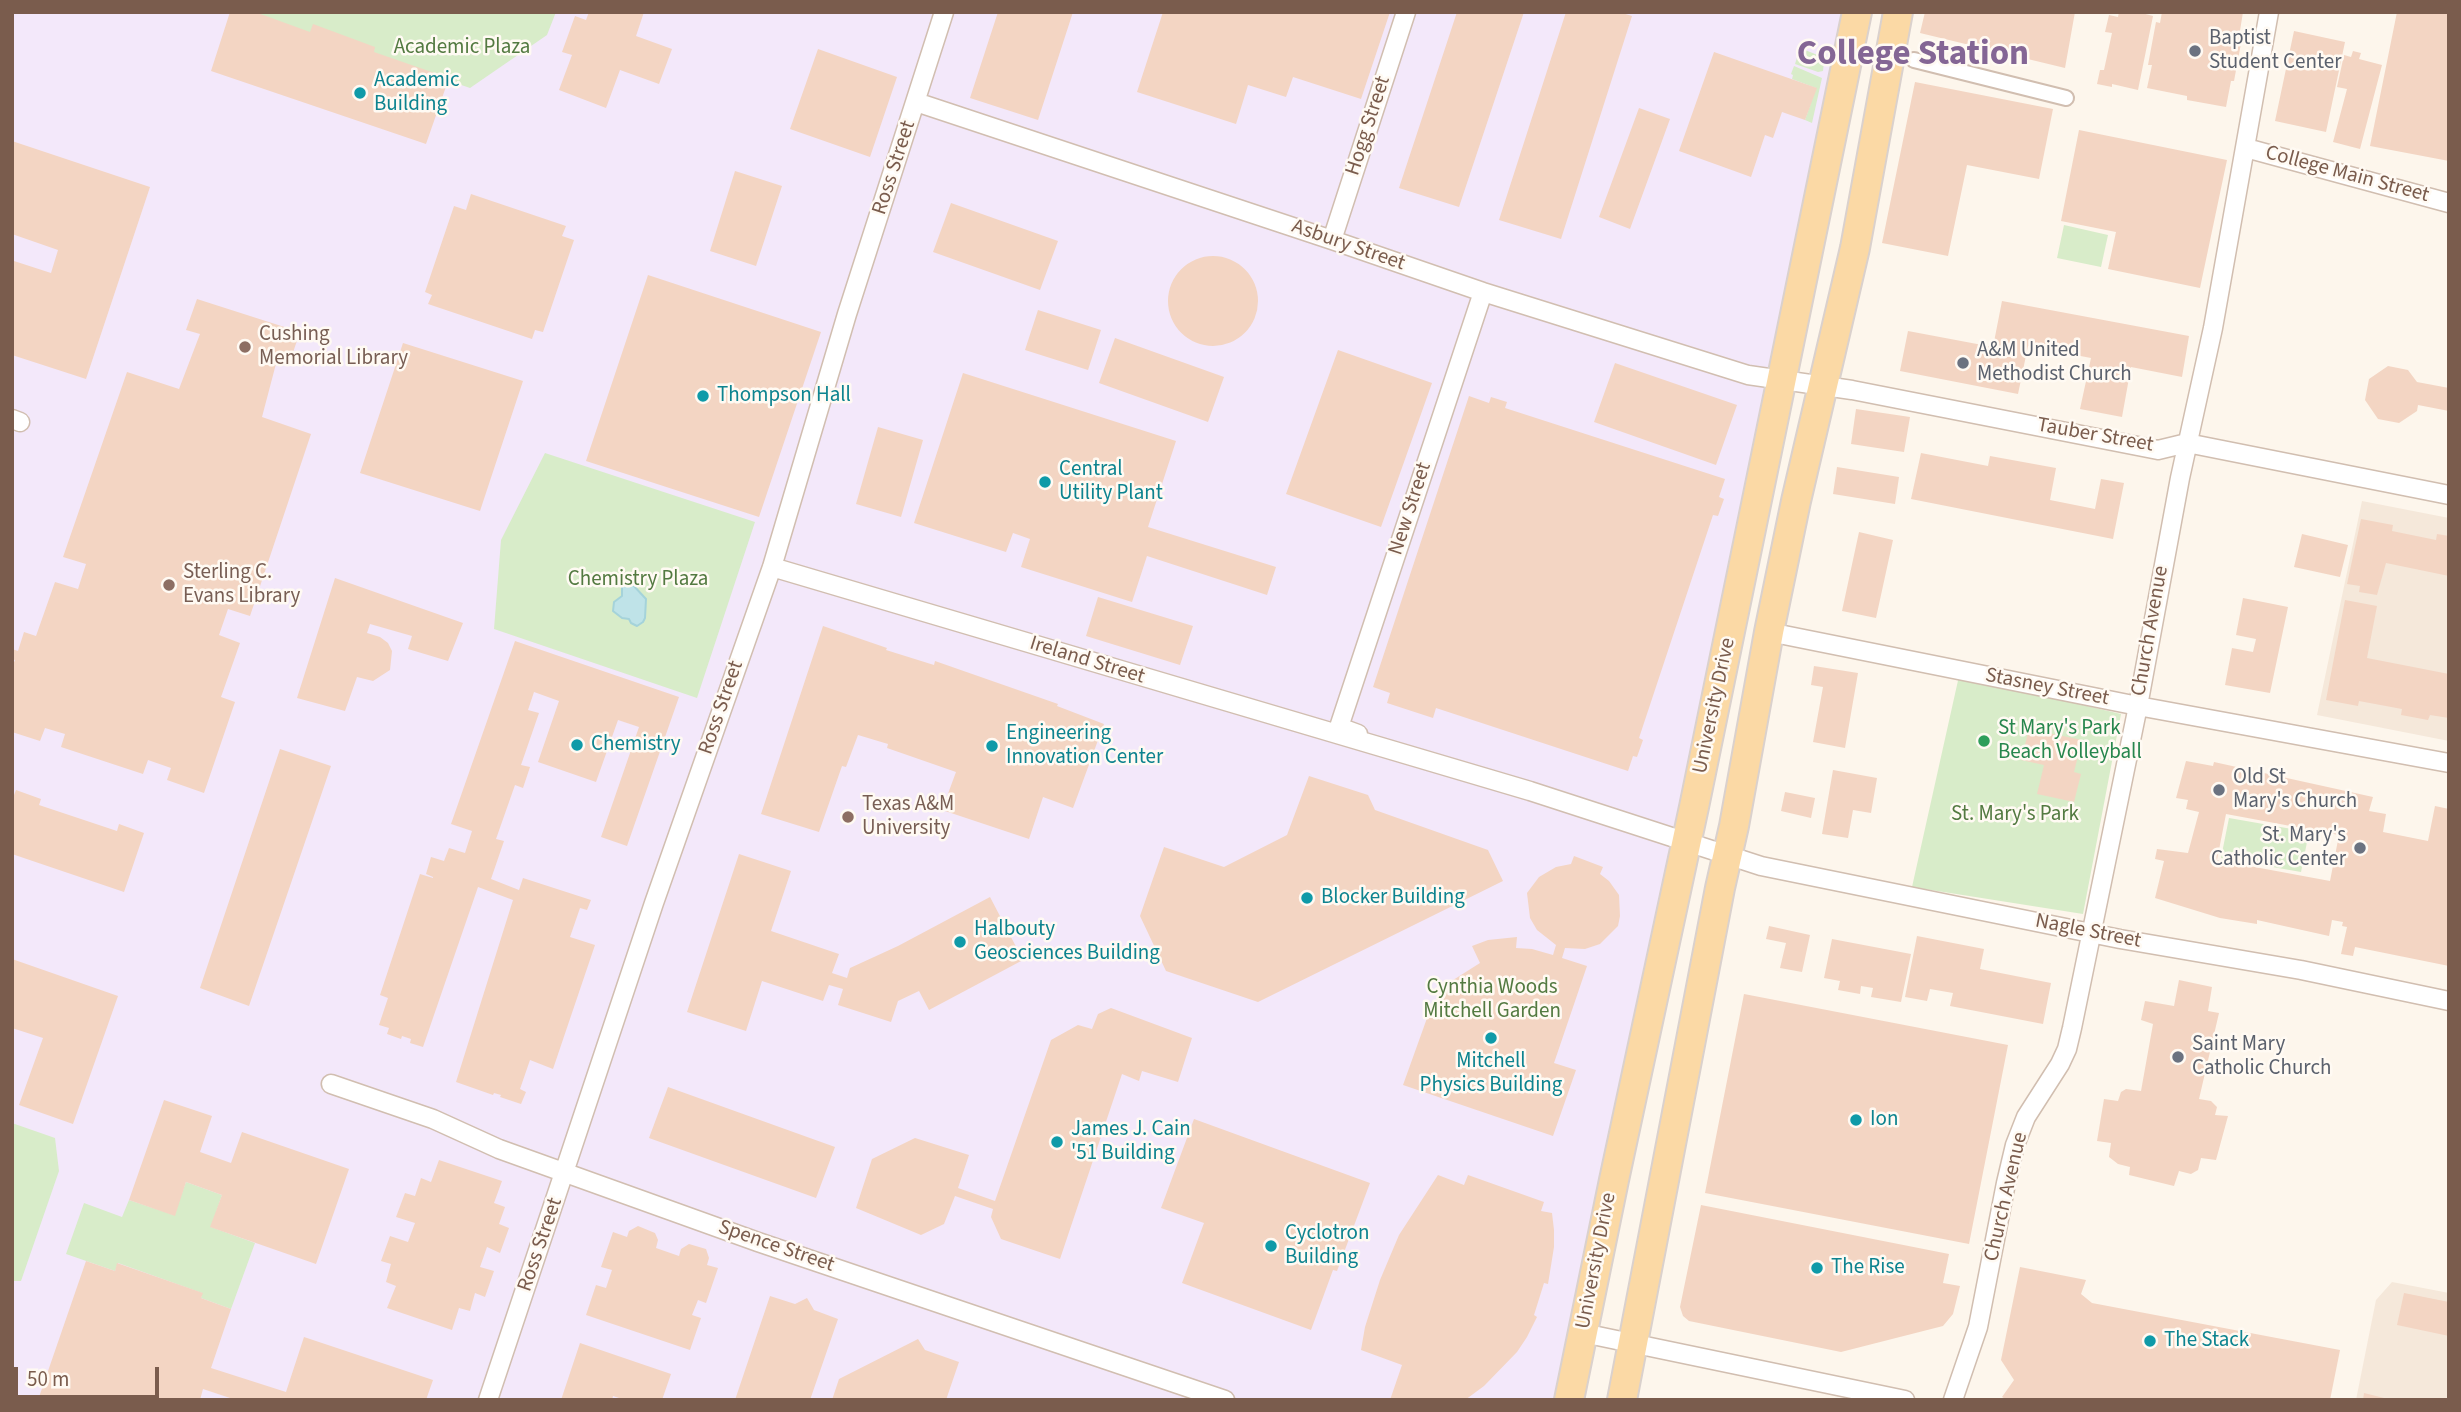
<!DOCTYPE html>
<style>
body{margin:0}
#map{position:relative;width:2461px;height:1412px;overflow:hidden;background:#fdf6ec;font-family:"Source Sans 3",sans-serif}
canvas{display:block}
.frame{position:absolute;inset:0;border:14px solid #7a5c4d;pointer-events:none}
.scale{position:absolute;left:14px;top:1367px;width:145px;height:32px;box-sizing:border-box;border:4px solid #7a5c4d;border-top:0;padding-left:9px;font-size:21px;line-height:24px;white-space:nowrap;color:#7a5c4d;-webkit-text-stroke:5px #fffaf3;paint-order:stroke}
</style>
<div id="map">
<canvas width="2461" height="1412"></canvas>
<div class="frame"></div>
<div class="scale">50 m</div>
</div>
<script>
const ctx = document.querySelector('canvas').getContext('2d');
ctx.lineJoin = 'round';
function fill(path, color) { ctx.fillStyle = color; ctx.fill(path, 'evenodd'); }
const toPath = rows => new Path2D(rows.map(r => 'M' + r).join(''));
function strokePath(path, color, width, dash) { ctx.strokeStyle = color; ctx.lineWidth = width; ctx.lineCap = dash ? 'butt' : 'round'; ctx.setLineDash(dash || []); ctx.stroke(path); }
function write(font, color, halo, rows, align = 'center') {
  ctx.font = font + ' "Source Sans 3",sans-serif'; ctx.lineWidth = 5; ctx.setLineDash([]); ctx.textBaseline = 'middle'; ctx.strokeStyle = halo; ctx.fillStyle = color; for (const [text, x, y, turn = 0] of rows) {
    ctx.save(); ctx.translate(x, y); ctx.rotate((+turn || 0) * Math.PI / 180); ctx.textAlign = isNaN(turn) ? turn : align; if (halo) ctx.strokeText(text, 0, 0); ctx.fillText(text, 0, 0); ctx.restore();
  }
}
const residential = toPath([
 [2362,501,2449,518,2449,741,2317,715],
 [2392,1282,2449,1293,2449,1400,2356,1400,2376,1300]
]);
const education = toPath([
 [12,12,1843,12,1751,510,1557,1400,12,1400]
]);
const green = toPath([
 [250,12,556,12,547,35,470,88],
 [1800,48,1820,56,1824,62,1823,71,1818,72,1795,64],
 [1794,66,1822,78,1812,123,1805,120,1816,88,1792,79,1793,75,1791,74],
 [2064,225,2108,235,2101,267,2057,258],
 [545,453,755,522,697,698,494,629,501,540],
 [1959,676,2121,714,2083,914,1912,887],
 [2229,818,2309,832,2301,872,2221,858],
 [12,1123,55,1138,59,1171,21,1281,12,1281],
 [186,1182,222,1195,211,1227,255,1243,231,1309,201,1298,202,1293,118,1263,115,1271,66,1254,84,1203,122,1217,129,1200,174,1215]
]);
const water = toPath([
 [627,584,632,584,646,599,645,618,643,622,637,626,631,623,629,619,622,618,613,611,614,602,622,596,622,587,627,584]
]);
const building = toPath([
 [230,12,255,12,310,32,313,24,375,47,374,52,449,78,426,144,211,71],
 [589,12,644,12,636,36,672,49,659,84,620,70,606,108,559,90,572,55,562,52,575,16,586,20],
 [998,12,1073,12,1038,120,970,98],
 [1163,12,1390,12,1361,99,1293,77,1286,97,1248,85,1236,124,1137,92],
 [1457,12,1524,12,1459,207,1399,188],
 [1566,12,1619,12,1632,16,1561,239,1499,220],
 [1925,12,2075,12,2065,68,1920,33],
 [2119,12,2138,12,2153,16,2138,90,2112,84,2112,87,2097,84,2100,70,2104,70,2112,33,2105,32,2109,15,2118,17],
 [2162,12,2243,12,2239,37,2242,38,2234,81,2231,81,2226,107,2187,100,2187,96,2147,88,2152,65,2148,65,2156,22,2160,23],
 [2397,12,2449,12,2449,161,2370,146],
 [2294,31,2345,42,2326,132,2275,121],
 [818,49,897,77,870,157,790,129],
 [2353,51,2361,53,2359,59,2382,65,2360,149,2333,142,2347,89,2337,87,2344,55,2351,57],
 [1714,52,1817,88,1805,120,1782,112,1773,138,1765,135,1751,177,1679,151],
 [1915,82,2053,109,2039,179,1967,165,1948,256,1882,243],
 [1639,108,1670,119,1630,229,1599,217],
 [2079,130,2227,160,2200,288,2108,269,2116,232,2061,221],
 [12,141,150,187,86,379,12,355,14,261,51,273,58,250,12,234],
 [735,171,782,186,756,266,710,251],
 [471,194,566,226,562,236,574,240,543,332,535,330,532,339,428,304,432,295,425,292,454,206,466,210],
 [951,203,1058,241,1040,290,933,252],
 '1168 301a45 45 0 1 1 90 0a45 45 0 1 1-90 0Z',
 [648,275,821,332,759,517,586,461],
 [197,299,300,332,289,364,277,360,262,417,311,434,250,616,228,609,219,635,240,643,221,697,235,702,204,793,167,780,171,768,148,760,143,774,61,747,65,734,45,728,40,741,12,732,12,667,15,660,12,659,12,649,18,651,24,632,36,636,55,582,78,589,86,564,63,557,127,372,179,389,200,334,186,330],
 [2002,301,2189,336,2182,377,2131,367,2122,417,2080,409,2091,358,2028,346,2018,394,1900,371,1908,331,1993,347],
 [1038,310,1101,330,1088,370,1025,350],
 [1115,338,1224,377,1208,422,1099,383],
 [403,343,523,381,480,511,360,473],
 [1338,350,1432,383,1381,527,1286,494],
 [1615,363,1737,405,1716,465,1594,422],
 [2388,366,2408,370,2417,382,2449,388,2449,411,2418,405,2417,411,2399,423,2378,419,2365,400,2369,379],
 [963,373,1176,441,1148,527,1276,567,1267,595,1147,556,1132,602,1021,567,1030,539,1013,533,1006,552,914,523],
 [1469,396,1489,403,1491,397,1507,402,1505,408,1725,479,1719,497,1724,499,1718,516,1713,515,1639,738,1643,740,1637,757,1633,756,1628,771,1436,708,1433,718,1387,703,1390,693,1373,687],
 [1856,409,1910,417,1904,452,1851,444],
 [878,427,923,440,901,517,856,504],
 [1921,453,1988,466,1990,456,2056,468,2050,500,2095,509,2101,479,2124,483,2113,539,1911,499],
 [1837,467,1899,477,1895,504,1833,494],
 [2361,519,2393,525,2392,531,2436,540,2437,534,2449,536,2449,576,2386,563,2377,595,2359,592,2360,586,2347,584],
 [1859,532,1893,540,1876,618,1842,611],
 [2302,534,2348,545,2340,577,2294,567],
 [335,578,463,623,448,661,408,649,412,636,370,624,367,633,380,637,388,643,392,651,390,670,373,681,357,677,345,711,297,698],
 [1098,597,1193,626,1180,665,1086,636],
 [2243,598,2288,607,2270,693,2225,685,2232,648,2253,652,2256,639,2236,635],
 [2345,600,2377,606,2367,658,2449,674,2449,718,2430,715,2428,720,2401,715,2402,709,2359,701,2358,706,2326,700],
 [823,626,887,648,886,650,934,665,935,661,1058,704,1057,706,1104,724,1073,808,1043,797,1029,839,942,810,956,772,887,748,888,744,858,735,846,767,842,766,819,832,761,814],
 [515,641,679,697,627,846,601,837,639,727,618,720,596,782,538,762,559,701,534,692,528,710,539,713,521,765,530,767,523,788,515,785,496,839,504,841,491,879,519,890,523,878,591,900,587,910,580,908,570,937,595,945,553,1069,530,1060,520,1089,526,1092,521,1104,500,1097,501,1095,494,1093,493,1095,456,1082,513,900,478,887,423,1047,410,1043,411,1039,402,1036,401,1039,387,1034,389,1028,379,1025,388,998,380,995,420,874,433,878,433,877,426,874,431,857,444,861,449,848,465,853,472,831,451,824],
 [1814,666,1858,673,1845,748,1813,742,1823,687,1811,685],
 [2029,729,2082,740,2074,772,2081,774,2074,802,2037,794,2044,765,2021,760],
 [280,749,331,766,249,1006,200,988],
 [2186,761,2213,766,2214,762,2373,797,2369,811,2386,814,2383,832,2428,841,2435,806,2449,809,2449,966,2355,947,2353,956,2341,954,2347,927,2342,926,2343,922,2332,920,2329,936,2257,920,2257,924,2220,918,2155,898,2164,861,2155,859,2157,849,2188,853,2199,812,2186,809,2188,800,2176,798],
 [2226,814,2339,835,2330,881,2217,860],
 [1833,770,1877,778,1871,813,1853,810,1848,838,1822,834],
 [1309,776,1368,795,1375,810,1488,850,1503,881,1258,1002,1166,971,1140,916,1164,847,1224,867,1287,835],
 [16,790,41,799,39,805,117,831,119,824,144,833,124,892,12,854,12,800],
 [1785,792,1815,798,1811,818,1781,811],
 [739,854,791,871,771,931,839,954,832,973,847,978,850,968,898,946,990,897,1023,960,929,1010,919,991,898,1001,891,1022,838,1005,843,989,829,985,823,1001,762,981,746,1031,687,1012],
 [1574,856,1603,867,1600,874,1609,881,1619,895,1620,916,1618,926,1600,944,1585,949,1565,948,1562,958,1587,966,1554,1063,1576,1070,1553,1136,1403,1085,1431,1007,1450,982,1480,963,1472,946,1488,940,1517,937,1516,948,1532,949,1553,955,1556,945,1537,930,1530,918,1527,893,1539,877,1556,867,1571,864],
 [1769,926,1810,935,1802,972,1780,968,1786,943,1766,939],
 [1917,936,1984,949,1980,969,2051,983,2043,1024,1950,1006,1953,993,1930,989,1927,1001,1905,997],
 [1832,939,1911,954,1901,1002,1871,997,1873,988,1861,986,1860,994,1838,990,1840,981,1824,978],
 [12,959,118,996,73,1124,19,1105,43,1038,12,1028],
 [2179,980,2212,987,2208,1011,2219,1013,2199,1099,2211,1101,2217,1107,2215,1115,2228,1116,2216,1160,2201,1158,2198,1170,2191,1174,2179,1171,2174,1186,2129,1175,2130,1167,2118,1164,2109,1157,2111,1143,2097,1141,2104,1099,2118,1101,2121,1092,2126,1089,2141,1091,2153,1024,2141,1020,2145,1001,2174,1006],
 [1744,994,2008,1045,1969,1244,1705,1193],
 [1111,1008,1192,1038,1178,1082,1142,1071,1139,1081,1122,1074,1060,1259,1001,1239,991,1217,993,1209,955,1196,944,1224,921,1235,856,1208,872,1159,915,1138,969,1155,958,1188,995,1201,1051,1040,1078,1025,1092,1029,1098,1014],
 [668,1087,835,1147,816,1198,649,1138],
 [164,1100,212,1116,200,1152,231,1163,242,1132,349,1169,316,1264,210,1227,222,1195,186,1182,175,1216,129,1200],
 [1194,1119,1370,1183,1337,1271,1333,1270,1311,1330,1182,1283,1204,1223,1161,1208],
 [439,1160,502,1181,494,1203,505,1207,499,1224,509,1228,500,1253,487,1247,480,1267,494,1271,485,1297,475,1293,470,1311,459,1308,452,1330,387,1308,396,1286,386,1282,391,1264,381,1261,390,1236,408,1242,415,1223,396,1217,405,1193,415,1196,421,1178,431,1182],
 [1438,1175,1464,1185,1468,1175,1544,1202,1541,1211,1552,1213,1554,1230,1554,1247,1548,1284,1544,1283,1534,1315,1537,1317,1527,1337,1517,1352,1484,1386,1465,1400,1390,1400,1402,1365,1361,1350,1365,1327,1380,1280,1399,1235],
 [1701,1205,1949,1254,1943,1283,1960,1286,1953,1314,1943,1326,1841,1352,1689,1321,1683,1316,1680,1307],
 [638,1226,655,1233,658,1240,656,1248,679,1256,681,1249,689,1244,706,1249,709,1258,707,1265,718,1268,706,1303,698,1300,692,1315,701,1318,690,1350,586,1315,596,1285,606,1288,612,1270,601,1267,613,1232,627,1237,629,1231],
 [86,1261,115,1271,117,1263,203,1293,201,1298,231,1309,211,1368,286,1392,304,1337,433,1380,426,1400,236,1400,203,1389,200,1400,38,1400],
 [2020,1267,2086,1280,2081,1294,2092,1303,2340,1350,2330,1400,2007,1400,2002,1397,2014,1380,2001,1360],
 [2404,1293,2449,1302,2449,1336,2397,1325],
 [770,1296,795,1304,807,1298,814,1310,838,1319,810,1400,735,1400],
 [918,1339,925,1350,959,1362,946,1400,832,1400,839,1379],
 [580,1343,671,1374,662,1400,625,1400,613,1396,612,1400,561,1400],
 [2364,1393,2388,1399,2388,1400,2363,1400]
]);
const pedestrian = toPath([
 [1914,60,2066,98]
]);
const minor = toPath([
 [916,102,1332,240,1483,292,1748,375,1852,390,2158,450,2187,443,2449,495],
 [2246,148,2449,203],
 [1332,240,1406,12],
 [12,419,20,422],
 [772,567,1530,791,1761,866,2120,939,2301,970,2449,1001],
 [1769,632,2138,706,2449,763],
 [1358,734,1339,727,1483,292],
 [331,1084,433,1119,499,1149,758,1242,1225,1400],
 [1583,1333,1905,1400],
 [488,1400,654,903,772,567,847,314,944,12],
 [1953,1400,1978,1327,2006,1183,2015,1145,2026,1117,2060,1064,2067,1049,2072,1028,2138,706,2180,478,2213,328,2269,12]
]);
const primary = toPath([
 [1569,1400,1614,1180,1694,807,1857,12],
 [1622,1400,1720,888,1734,826,1769,632,1796,501,1855,248,1898,12]
]);
const markers = [
 [2195,51,7,"#6b7280"],
 [360,93,7,"#0f9aa8"],
 [245,347,7,"#8d6e63"],
 [1963,363,7,"#6b7280"],
 [703,396,7,"#0f9aa8"],
 [1045,482,7,"#0f9aa8"],
 [169,585,7,"#8d6e63"],
 [1984,741,7,"#2e9e5b"],
 [577,745,7,"#0f9aa8"],
 [992,746,7,"#0f9aa8"],
 [2219,790,7,"#6b7280"],
 [848,817,7,"#8d6e63"],
 [2360,848,7,"#6b7280"],
 [1307,898,7,"#0f9aa8"],
 [960,942,7,"#0f9aa8"],
 [1491,1038,7,"#0f9aa8"],
 [2178,1057,7,"#6b7280"],
 [1856,1120,7,"#0f9aa8"],
 [1057,1142,7,"#0f9aa8"],
 [1271,1246,7,"#0f9aa8"],
 [1817,1268,7,"#0f9aa8"],
 [2150,1341,7,"#0f9aa8"]
];
const worshipNames = [
 ["Baptist",2209,39],
 ["Student Center",2209,63],
 ["A&M United",1977,351],
 ["Methodist Church",1977,375],
 ["Old St",2233,778],
 ["Mary's Church",2233,802],
 ["St. Mary's",2346,836,"right"],
 ["Catholic Center",2346,860,"right"],
 ["Saint Mary",2192,1045],
 ["Catholic Church",2192,1069]
];
const parkNames = [
 ["Academic Plaza",462,48],
 ["Chemistry Plaza",638,580],
 ["St. Mary's Park",2015,815],
 ["Cynthia Woods",1492,988],
 ["Mitchell Garden",1492,1012]
];
const cultureNames = [
 ["Academic",374,81],
 ["Building",374,105],
 ["Thompson Hall",717,396],
 ["Central",1059,470],
 ["Utility Plant",1059,494],
 ["Engineering",1006,734],
 ["Innovation Center",1006,758],
 ["Chemistry",591,745],
 ["Blocker Building",1321,898],
 ["Halbouty",974,930],
 ["Geosciences Building",974,954],
 ["Mitchell",1491,1062,"center"],
 ["Physics Building",1491,1086,"center"],
 ["Ion",1870,1120],
 ["James J. Cain",1071,1130],
 ["'51 Building",1071,1154],
 ["Cyclotron",1285,1234],
 ["Building",1285,1258],
 ["The Rise",1831,1268],
 ["The Stack",2164,1341]
];
const streetNames = [
 ["Hogg Street",1369,126,-72],
 ["Ross Street",895,168,-72],
 ["College Main Street",2347,175,15],
 ["Asbury Street",1348,246,19],
 ["Tauber Street",2095,436,10],
 ["New Street",1411,509,-72],
 ["Church Avenue",2151,631,-80],
 ["Ireland Street",1087,661,17],
 ["Stasney Street",2047,688,11],
 ["University Drive",1715,706,-78],
 ["Ross Street",722,708,-71],
 ["Nagle Street",2088,932,11],
 ["Church Avenue",2007,1197,-77],
 ["Ross Street",541,1245,-71],
 ["Spence Street",776,1247,19],
 ["University Drive",1597,1261,-79]
];
const educationNames = [
 ["Cushing",259,335],
 ["Memorial Library",259,359],
 ["Sterling C.",183,573],
 ["Evans Library",183,597],
 ["Texas A&M",862,805],
 ["University",862,829]
];
const leisureNames = [
 ["St Mary's Park",1998,729],
 ["Beach Volleyball",1998,753]
];
const townNames = [
 ["College Station",1913,56]
];
fill(residential, '#f5e8da');
fill(education, '#f3e8fa');
fill(green, '#d8ecc9');
fill(water, '#bfe3e8');
strokePath(water, '#a5d3da', 2);
fill(building, '#f3d5c3');
strokePath(pedestrian, '#d1beb0', 18);
strokePath(minor, '#d1beb0', 21);
strokePath(primary, '#dad1cd', 32);
strokePath(pedestrian, '#fff', 14);
strokePath(minor, '#fff', 18);
strokePath(primary, '#fbd9a5', 28);
for (const [x, y, r, color] of markers) { const dot = new Path2D(); dot.arc(x, y, r, 0, 2 * Math.PI); ctx.fillStyle = color; ctx.fill(dot); strokePath(dot, '#fffaf3', 2.5); }
write('21px', '#5b616d', '#fffaf3', worshipNames, 'left');
write('21px', '#537a41', '#fffaf3', parkNames);
write('21px', '#0d838f', '#fffaf3', cultureNames, 'left');
write('21px', '#7a5c4d', '#fffaf3', streetNames);
write('21px', '#785e54', '#fffaf3', educationNames, 'left');
write('21px', '#27864d', '#fffaf3', leisureNames, 'left');
write('bold 35px', '#846695', '#fffaf3', townNames);
</script>
